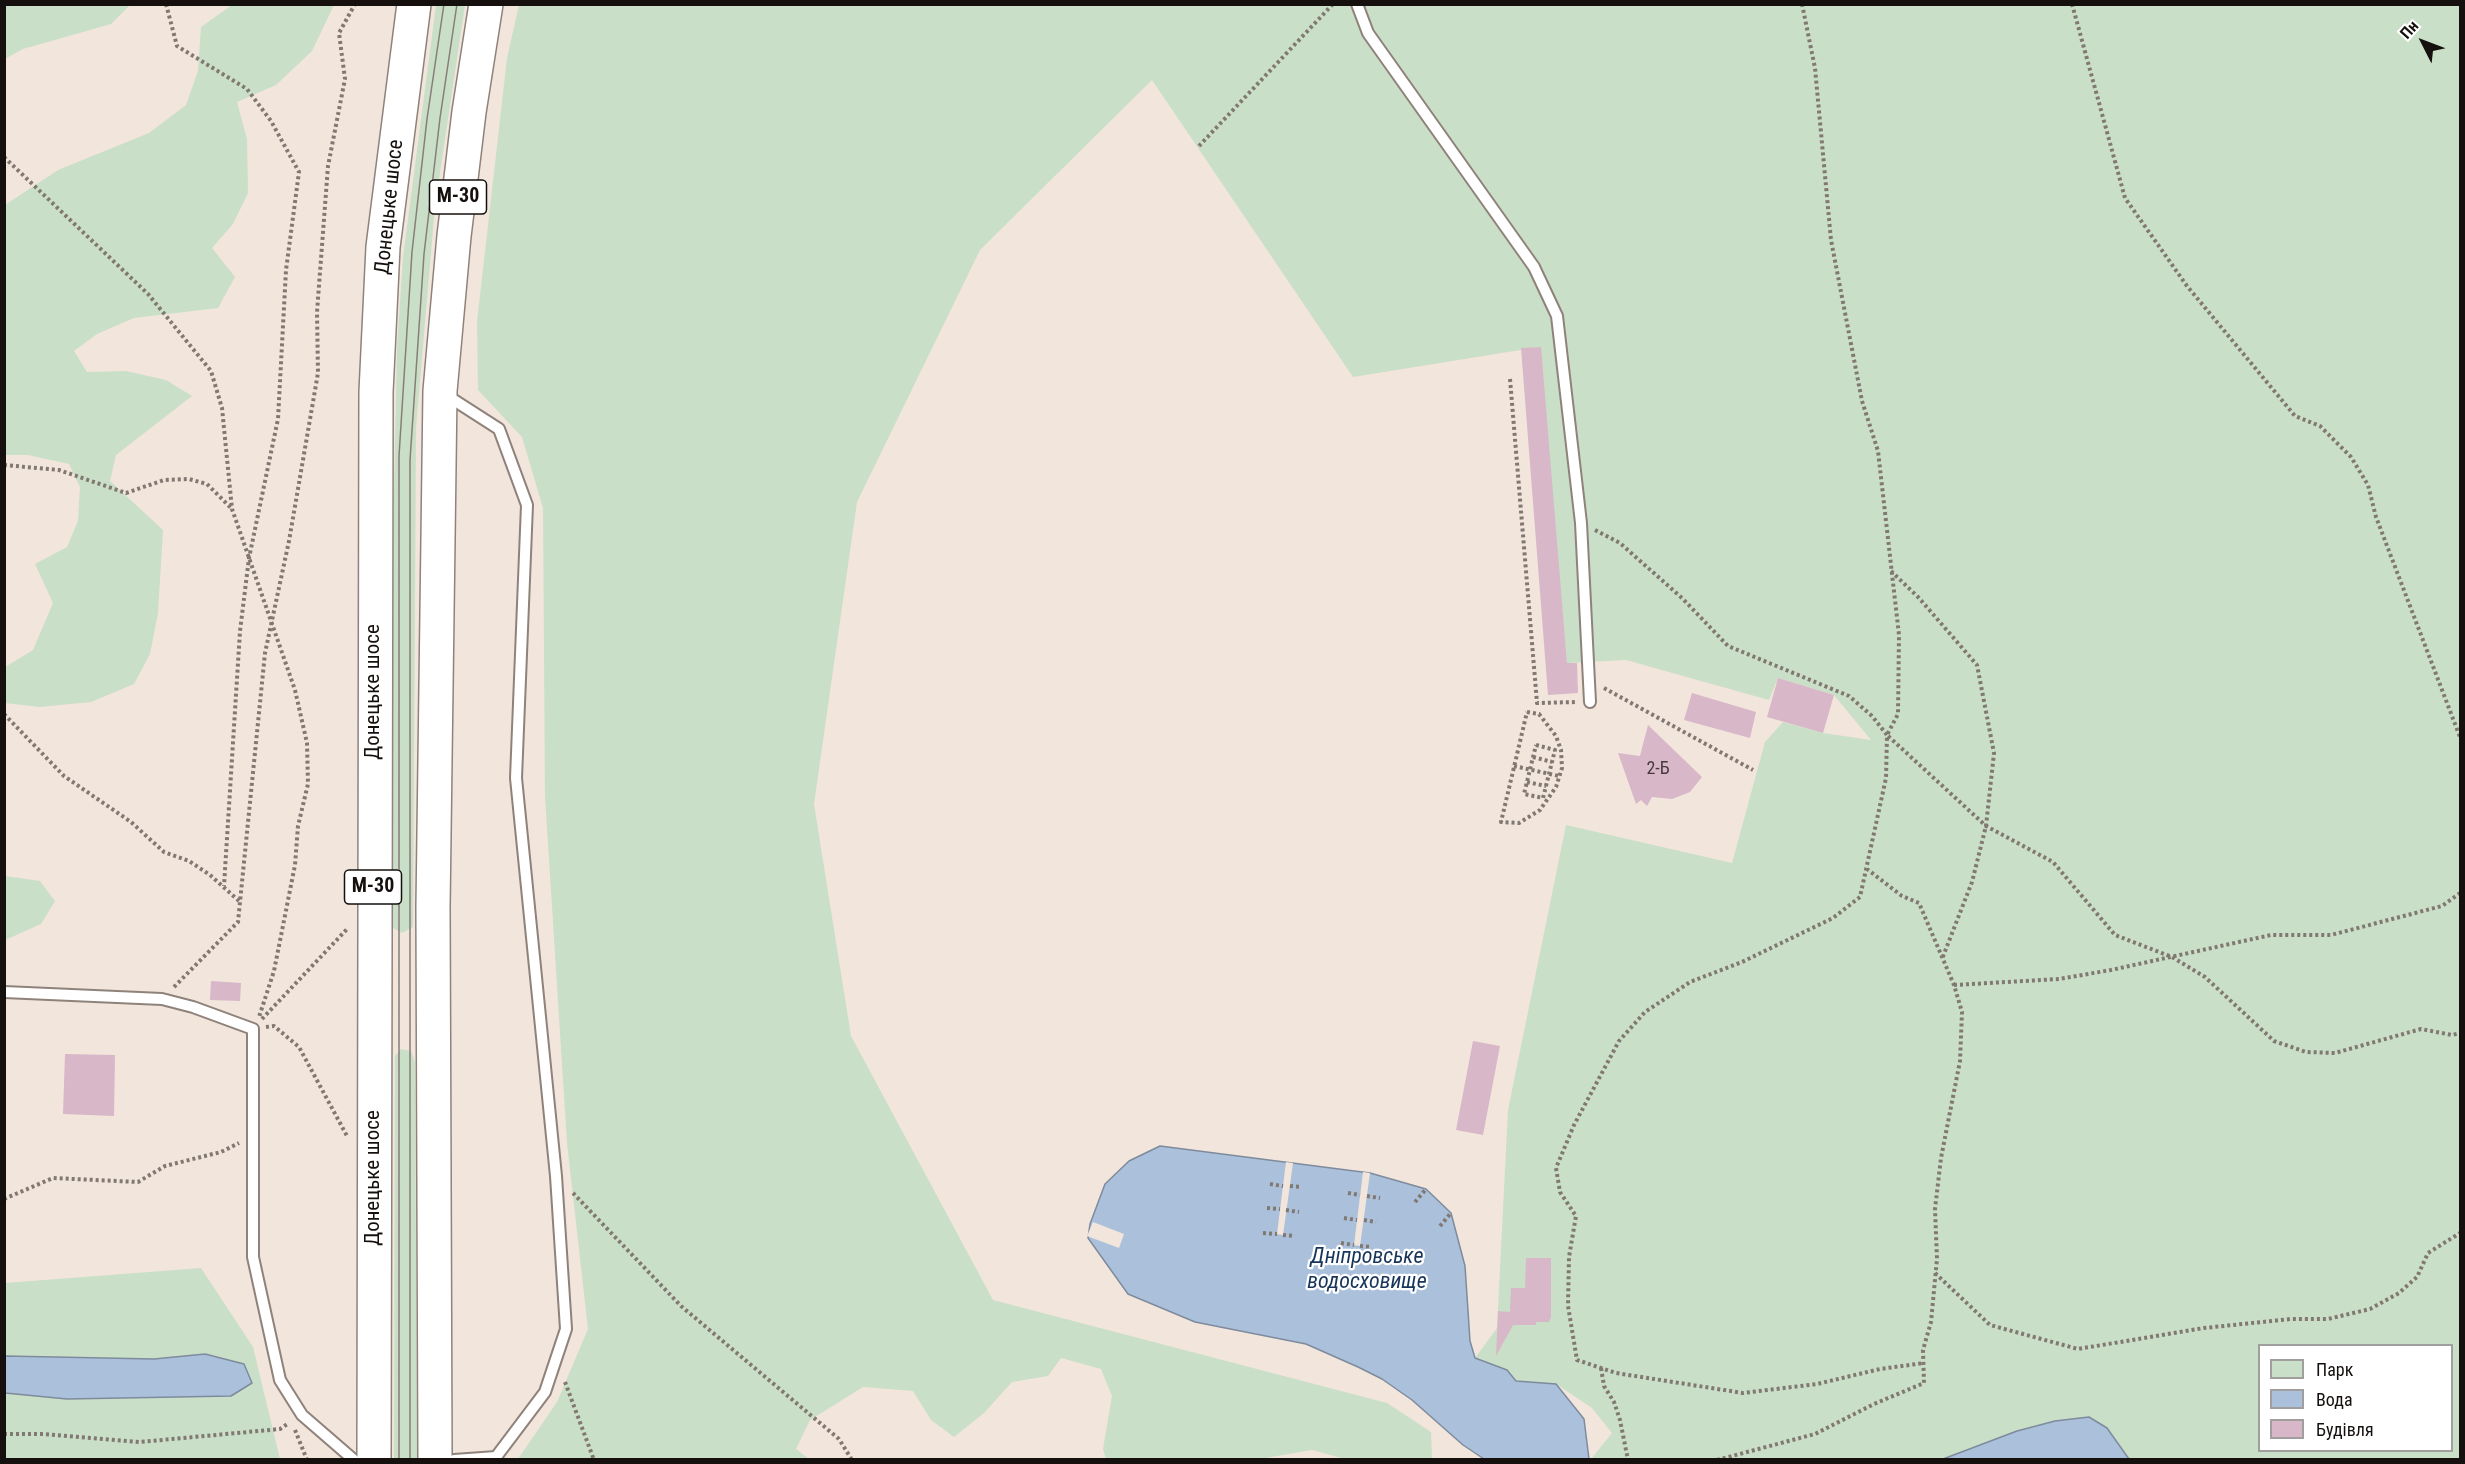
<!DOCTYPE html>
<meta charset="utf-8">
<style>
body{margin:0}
#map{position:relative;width:2465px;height:1464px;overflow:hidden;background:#f2e5dc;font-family:"Roboto Condensed",sans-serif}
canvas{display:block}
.frame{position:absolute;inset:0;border:6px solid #15100d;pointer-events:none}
.legend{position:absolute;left:2258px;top:1344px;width:195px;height:108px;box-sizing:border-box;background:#fff;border:2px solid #a19f9e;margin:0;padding:8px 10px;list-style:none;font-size:18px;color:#15100d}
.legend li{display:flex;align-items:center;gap:12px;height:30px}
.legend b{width:30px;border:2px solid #a19f9e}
.north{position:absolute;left:2393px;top:12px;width:60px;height:60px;-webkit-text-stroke:4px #fff;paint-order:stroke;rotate:312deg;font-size:16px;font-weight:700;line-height:24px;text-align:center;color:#15100d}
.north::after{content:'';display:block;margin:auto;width:21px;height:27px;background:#15100d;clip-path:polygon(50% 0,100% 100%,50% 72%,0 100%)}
</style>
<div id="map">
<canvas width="2465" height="1464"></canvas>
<div class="frame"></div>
<ul class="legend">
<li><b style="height:16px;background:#cadfc7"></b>Парк</li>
<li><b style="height:16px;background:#abc0db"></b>Вода</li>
<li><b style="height:16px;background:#d8b7c8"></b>Будівля</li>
</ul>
<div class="north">Пн</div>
</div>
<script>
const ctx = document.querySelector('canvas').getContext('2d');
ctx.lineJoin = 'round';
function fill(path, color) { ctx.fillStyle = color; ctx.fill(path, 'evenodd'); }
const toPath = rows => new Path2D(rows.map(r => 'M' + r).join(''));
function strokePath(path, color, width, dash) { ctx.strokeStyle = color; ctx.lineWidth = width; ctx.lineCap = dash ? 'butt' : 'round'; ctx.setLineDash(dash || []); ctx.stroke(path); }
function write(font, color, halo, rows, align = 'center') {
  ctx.font = font + ' "Roboto Condensed",sans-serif'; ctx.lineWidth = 4.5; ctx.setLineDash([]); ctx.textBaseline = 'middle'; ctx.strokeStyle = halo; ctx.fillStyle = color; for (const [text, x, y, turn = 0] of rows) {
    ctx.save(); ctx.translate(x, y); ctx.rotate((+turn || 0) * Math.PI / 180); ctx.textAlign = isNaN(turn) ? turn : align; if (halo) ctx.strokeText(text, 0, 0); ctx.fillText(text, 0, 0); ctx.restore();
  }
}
const green = toPath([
 [5,4,130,4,130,5,111,24,23,49,5,59],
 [232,5,334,5,312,51,276,85,237,102,247,139,248,193,233,224,212,248,235,277,218,308,134,318,97,334,74,351,87,372,126,371,166,380,192,396,116,455,110,481,163,530,158,613,150,654,134,684,91,702,40,707,5,703,5,667,33,650,53,603,35,564,67,547,78,521,80,487,69,464,28,455,5,455,5,205,58,170,149,133,186,105,198,71,201,27],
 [436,5,465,5,435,206,416,428,413,927,402,933,393,928,391,636,397,348,403,257],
 [519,5,2460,5,2460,1459,2129,1459,2107,1428,2017,1431,1943,1459,1591,1459,1612,1433,1592,1408,1556,1384,1516,1381,1508,1371,1475,1358,1497,1328,1508,1110,1566,825,1732,863,1765,742,1783,722,1823,733,1871,740,1834,695,1778,678,1769,700,1626,660,1567,663,1539,347,1353,377,1152,80,980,250,857,502,814,804,851,1036,993,1300,1387,1403,1431,1432,1432,1459,1345,1459,1312,1450,1254,1460,1106,1459,1103,1449,1112,1396,1101,1369,1061,1358,1048,1376,1012,1382,984,1413,954,1437,931,1420,913,1391,863,1387,810,1420,796,1449,809,1459,518,1459,557,1402,588,1329,567,1143,545,796,543,508,522,437,478,390,477,322,507,58],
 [2260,1346,2452,1346,2452,1450,2260,1450],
 [5,876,40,881,55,901,41,924,5,940],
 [401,1049,411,1051,415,1062,417,1460,394,1459,395,1056],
 [201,1268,253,1347,280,1459,5,1460,5,1283]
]);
const water = toPath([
 [1160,1146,1370,1173,1426,1189,1451,1213,1465,1266,1470,1341,1475,1358,1507,1370,1516,1381,1556,1384,1584,1419,1589,1459,1484,1459,1463,1445,1412,1400,1382,1379,1358,1367,1306,1344,1195,1322,1128,1294,1088,1238,1090,1224,1105,1184,1129,1161,1160,1146],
 [205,1354,244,1364,252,1383,231,1396,67,1399,5,1393,5,1356,154,1359,205,1354],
 [2089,1417,2107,1428,2129,1459,1943,1459,2017,1431,2055,1421,2089,1417]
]);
const pier = toPath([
 [1286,1162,1293,1163,1283,1235,1277,1234],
 [1363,1172,1370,1173,1360,1246,1354,1245],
 [1093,1222,1124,1234,1119,1248,1087,1236]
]);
const building = toPath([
 [1541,347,1567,663,1577,663,1578,693,1548,695,1521,348],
 [1778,678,1834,695,1823,733,1767,717],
 [1692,693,1756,712,1750,738,1684,720],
 [1648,725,1702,777,1690,792,1672,799,1652,797,1647,806,1641,800,1636,804,1618,753,1640,756],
 [211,981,241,983,240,1001,210,1000],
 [1473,1041,1500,1046,1483,1135,1456,1130],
 [65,1054,115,1055,114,1116,63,1114],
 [1526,1258,1551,1258,1551,1317,1549,1322,1536,1322,1536,1325,1513,1325,1496,1356,1498,1311,1510,1312,1511,1288,1525,1288]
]);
const path = toPath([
 [166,4,177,46,247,89,271,121,299,172,286,270,278,419,249,558,240,631,224,886],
 [1802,4,1815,68,1831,240,1862,401,1878,451,1899,635,1898,714,1887,735,1986,826,2053,862,2115,935,2172,957,2205,977,2274,1041,2306,1052,2335,1053,2421,1029,2452,1035,2460,1033],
 [2072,4,2125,198,2187,286,2295,416,2320,426,2351,457,2368,485,2376,517,2460,737],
 [1199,146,1333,4],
 [4,157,148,294,211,371,222,408,232,509,295,690,307,743,308,784,298,826,295,865,274,971,259,1017],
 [1510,379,1537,703,1577,702],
 [4,465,59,470,126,493,164,480,189,479,207,484,232,509],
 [1595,530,1620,543,1683,599,1728,646,1849,696,1872,716,1887,735,1886,778,1860,897,1833,918,1742,962,1690,982,1645,1012,1619,1041,1574,1125,1556,1168,1560,1192,1576,1216,1569,1257,1568,1306,1577,1360,1616,1373,1743,1393,1817,1384,1880,1369,1924,1363],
 [1891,571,1919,598,1977,665,1994,753,1986,826,1972,882,1942,959],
 [1604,688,1753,770],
 [1527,712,1539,714,1556,736,1561,750,1562,768,1556,787,1540,810,1519,823,1501,822,1527,712],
 [4,714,64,776,131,822,164,852,189,861,210,875,239,901],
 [1536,745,1555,750,1543,798,1524,794,1536,745],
 [1533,757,1552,762],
 [1514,766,1559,776],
 [1527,782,1546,786],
 [1954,985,2059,979,2111,970,2271,935,2331,935,2442,906,2460,893],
 [174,987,238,922,265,653,289,541,318,373,317,312,328,166,345,79,339,33,355,4],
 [262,1019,348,928],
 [266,1027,274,1026,299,1047,347,1136],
 [1270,1184,1283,1186],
 [1290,1186,1302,1187],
 [573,1193,681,1306,839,1439,852,1460],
 [1348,1193,1360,1195],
 [1367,1196,1380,1198],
 [4,1199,53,1178,138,1182,165,1166,221,1152,239,1143],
 [1415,1202,1426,1189],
 [1267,1208,1280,1209],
 [1286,1210,1299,1212],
 [1344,1218,1357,1220],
 [1364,1220,1376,1222],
 [1440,1226,1451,1213],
 [1263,1233,1277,1234],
 [1283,1235,1295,1236],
 [1341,1243,1354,1245],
 [1360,1246,1372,1247],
 [1935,1273,1990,1325,2078,1349,2204,1328,2291,1319,2328,1319,2370,1309,2399,1293,2417,1277,2428,1253,2460,1233],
 [1601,1368,1604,1386,1614,1402,1620,1420,1628,1460],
 [565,1382,594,1460],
 [295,1430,307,1460],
 [4,1434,44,1434,140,1442,280,1429,289,1423],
 [1717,1460,1815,1434,1874,1404,1924,1383,1923,1350,1931,1322,1937,1259,1935,1209,1941,1158,1960,1061,1962,1012,1954,985,1919,903,1902,896,1867,869]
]);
const lane = toPath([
 [1357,4,1368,33,1534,267,1557,316,1581,523,1590,702],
 [446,395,499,429,527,505,516,778,556,1176,566,1329,545,1392,496,1457,454,1460],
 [4,992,162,999,193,1007,253,1029,253,1257,280,1380,302,1415,354,1460]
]);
const highway = toPath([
 [374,1460,376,392,383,247,414,4],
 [435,1460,433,907,440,391,454,236,469,112,486,4]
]);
const tram = toPath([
 [399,1460,399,456,412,252,427,119,444,4],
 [410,1460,410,460,424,254,440,118,457,4]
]);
const numberNames = [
 ["2-Б",1658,769]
];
const shields = [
 [458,197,57],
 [373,887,57]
];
const shieldNames = [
 ["М-30",458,197],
 ["М-30",373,887]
];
const streetNames = [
 ["Донецьке шосе",390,207,-84],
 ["Донецьке шосе",374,692,-90],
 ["Донецьке шосе",374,1178,-90]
];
const waterNames = [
 ["Дніпровське",1367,1257],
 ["водосховище",1367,1282]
];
fill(green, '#cadfc7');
fill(water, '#abc0db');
strokePath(water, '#7e8b9d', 1.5);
fill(pier, '#f2e5dc');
fill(building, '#d8b7c8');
strokePath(lane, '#8f827a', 14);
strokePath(highway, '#8f827a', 36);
strokePath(path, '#817872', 4, [3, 3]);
strokePath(lane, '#fff', 10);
strokePath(highway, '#fff', 33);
strokePath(tram, '#877e78', 1.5);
write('18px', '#463a3c', null, numberNames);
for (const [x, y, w] of shields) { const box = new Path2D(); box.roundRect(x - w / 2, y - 17, w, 34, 4.5); ctx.fillStyle = '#fff'; ctx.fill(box); strokePath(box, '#15100d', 1.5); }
write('bold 20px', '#15100d', null, shieldNames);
write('21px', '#15100d', '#fff', streetNames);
write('italic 22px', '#17355a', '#fff', waterNames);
</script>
